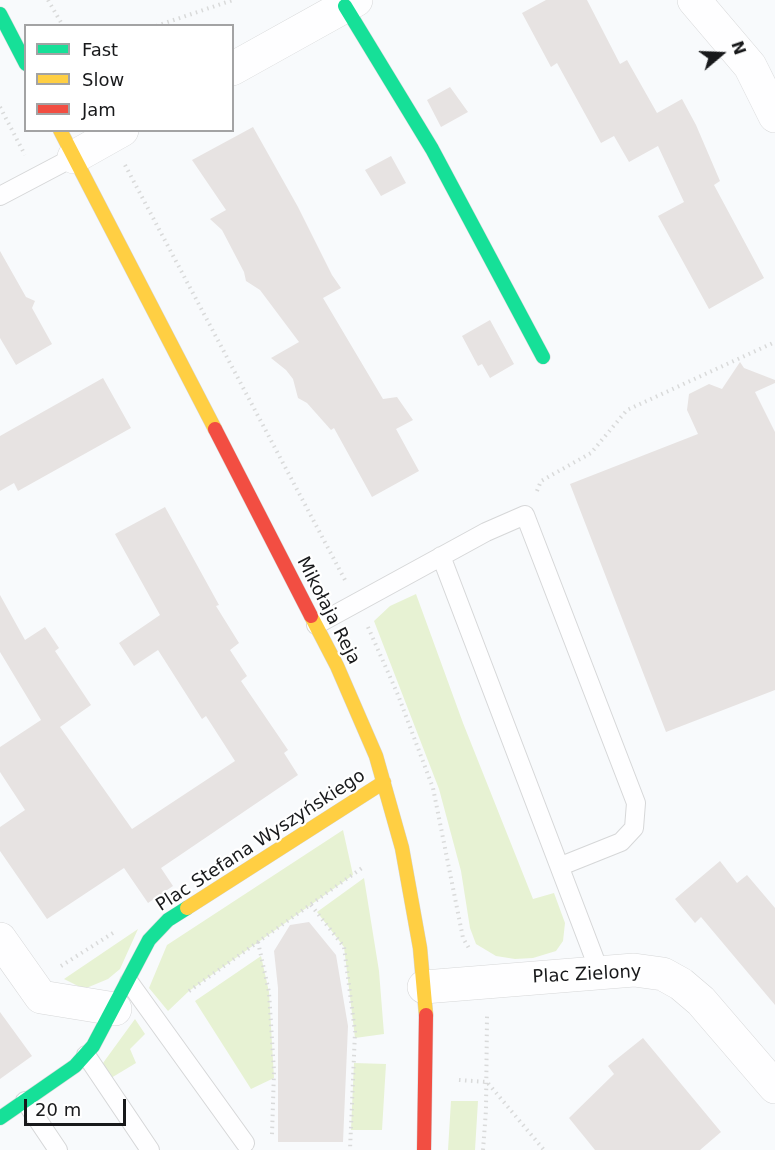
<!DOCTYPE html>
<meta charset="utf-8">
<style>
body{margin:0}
#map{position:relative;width:775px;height:1150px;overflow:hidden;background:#f8fafc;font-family:"DejaVu Sans",sans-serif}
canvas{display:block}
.legend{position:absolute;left:24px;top:24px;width:210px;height:108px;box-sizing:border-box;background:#fff;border:2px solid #a3a3a4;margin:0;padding:8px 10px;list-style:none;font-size:18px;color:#18191b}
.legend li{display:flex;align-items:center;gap:12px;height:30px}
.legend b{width:30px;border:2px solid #a3a3a4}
.north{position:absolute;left:691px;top:24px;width:60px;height:60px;-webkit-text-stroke:4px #fff;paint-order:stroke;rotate:71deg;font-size:16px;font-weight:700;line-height:24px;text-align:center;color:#18191b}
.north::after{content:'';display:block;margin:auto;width:21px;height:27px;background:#18191b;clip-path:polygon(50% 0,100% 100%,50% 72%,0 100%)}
.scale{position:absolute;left:24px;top:1099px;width:102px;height:27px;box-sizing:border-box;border:3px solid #18191b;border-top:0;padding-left:8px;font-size:18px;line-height:21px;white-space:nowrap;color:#18191b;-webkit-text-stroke:4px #fff;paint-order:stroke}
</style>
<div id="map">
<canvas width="775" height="1150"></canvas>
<ul class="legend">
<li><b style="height:8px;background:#16e098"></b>Fast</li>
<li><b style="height:8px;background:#ffcf43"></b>Slow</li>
<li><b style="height:8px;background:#f24e42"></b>Jam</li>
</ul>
<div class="north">N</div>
<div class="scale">20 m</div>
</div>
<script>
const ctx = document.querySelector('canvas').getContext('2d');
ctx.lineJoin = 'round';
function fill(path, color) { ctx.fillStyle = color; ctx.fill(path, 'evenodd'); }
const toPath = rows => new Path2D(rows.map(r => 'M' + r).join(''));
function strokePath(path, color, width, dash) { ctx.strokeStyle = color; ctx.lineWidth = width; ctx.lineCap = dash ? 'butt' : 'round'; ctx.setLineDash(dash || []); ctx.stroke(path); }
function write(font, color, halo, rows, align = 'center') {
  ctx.font = font + ' "DejaVu Sans",sans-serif'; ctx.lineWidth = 4.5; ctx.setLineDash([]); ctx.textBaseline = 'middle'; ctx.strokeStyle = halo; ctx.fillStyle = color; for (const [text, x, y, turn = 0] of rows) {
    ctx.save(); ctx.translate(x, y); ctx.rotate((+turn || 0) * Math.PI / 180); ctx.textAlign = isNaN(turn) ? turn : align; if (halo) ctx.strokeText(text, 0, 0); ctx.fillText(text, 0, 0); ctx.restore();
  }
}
const green = toPath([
 [416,594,463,723,533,899,554,893,565,923,563,941,556,951,533,958,515,959,496,956,476,944,470,928,461,871,439,789,374,621,390,606],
 [343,830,353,875,189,991,168,1011,149,988,167,945],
 [364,878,379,971,384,1034,355,1038,344,947,317,912],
 [138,929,120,969,108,979,84,989,64,979],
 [261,956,269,992,274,1078,251,1089,195,1001],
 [135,1019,145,1034,130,1049,136,1063,111,1078,103,1063],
 [354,1063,386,1064,382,1130,351,1130],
 [451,1101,478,1101,475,1150,448,1150]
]);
const building = toPath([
 [546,0,587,0,620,64,627,60,657,113,682,99,696,125,720,181,714,185,764,278,709,309,658,216,684,202,658,146,629,162,614,136,601,143,557,63,551,67,522,13],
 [450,87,468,112,441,127,427,100],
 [253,127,298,207,332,275,341,288,323,298,383,399,397,397,413,420,396,429,419,471,372,497,334,428,331,430,307,403,298,398,293,379,286,370,271,358,299,342,260,290,246,281,244,272,222,230,210,219,226,210,192,160],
 [391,156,406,183,381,196,365,170],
 [0,251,26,297,35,301,32,308,52,344,16,365,0,338],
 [490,320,514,364,490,378,482,364,478,366,462,336],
 [740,362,744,368,775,380,775,383,755,392,775,432,775,690,666,732,570,484,698,434,687,410,689,394,709,384,722,389],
 [103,378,131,428,18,491,14,483,0,491,0,436],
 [165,507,219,605,216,606,239,643,230,650,247,676,241,681,288,750,284,753,298,775,161,868,173,886,148,903,124,868,47,919,0,851,0,827,25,810,0,772,0,747,41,720,0,652,0,595,25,640,45,627,59,648,55,651,91,705,60,727,132,829,235,761,206,716,202,719,158,650,134,666,119,643,160,615,115,534],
 [720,861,737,883,747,875,775,908,775,1005,701,917,695,923,675,899],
 [309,922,336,955,348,1026,343,1142,278,1142,278,988,274,951,290,925],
 [0,1012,32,1056,0,1079],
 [643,1038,721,1132,700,1150,595,1150,569,1118,614,1074,608,1066]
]);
const path = toPath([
 [48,0,63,26],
 [156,26,233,0],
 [0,107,25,155],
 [125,165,345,580],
 [537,491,541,481,591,453,627,410,775,342],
 [368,627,398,695,433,788,463,938,470,950],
 [311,905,344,947,355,1032,350,1150],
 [258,942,269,992,274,1071,272,1135],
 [61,966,113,933],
 [189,991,362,868],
 [459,1080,487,1082,544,1150],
 [483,1150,486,1110,487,1016]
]);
const lane = toPath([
 [0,196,74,157],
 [441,556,600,973],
 [316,625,486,532,525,515,636,803,634,828,621,842,561,866],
 [129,982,245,1143],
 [86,1055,150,1150],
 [25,1101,58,1150]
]);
const street = toPath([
 [694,0,750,66,775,116],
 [232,69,356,0],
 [74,157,122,130],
 [0,939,41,997,115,1009],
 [424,987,634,970,663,974,681,984,701,1001,775,1087]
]);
const fast = toPath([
 [345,6,432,149,543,357],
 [0,14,26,64],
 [0,1118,75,1066,93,1046,149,940,168,920,187,908]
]);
const slow = toPath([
 [60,130,215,429],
 [311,616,337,666,376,756,402,848,420,948,426,1015],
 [187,908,384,782]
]);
const jam = toPath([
 [215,429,311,616],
 [424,1150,426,1015]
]);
const streetNames = [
 ["Mikołaja Reja",328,611,63],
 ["Plac Stefana Wyszyńskiego",261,841,-33],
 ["Plac Zielony",587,975,-3]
];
fill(green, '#e7f2d3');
fill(building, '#e7e3e2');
strokePath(lane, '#d6d7d8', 20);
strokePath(street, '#d6d7d8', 34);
strokePath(fast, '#d6d7d8', 15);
strokePath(slow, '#d6d7d8', 15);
strokePath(jam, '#d6d7d8', 15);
strokePath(path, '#d9dada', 4, [1.5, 4.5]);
strokePath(lane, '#fefeff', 18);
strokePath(street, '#fefeff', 33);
strokePath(fast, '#16e098', 14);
strokePath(slow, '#ffcf43', 14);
strokePath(jam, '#f24e42', 14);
write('18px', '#18191b', '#fff', streetNames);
</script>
